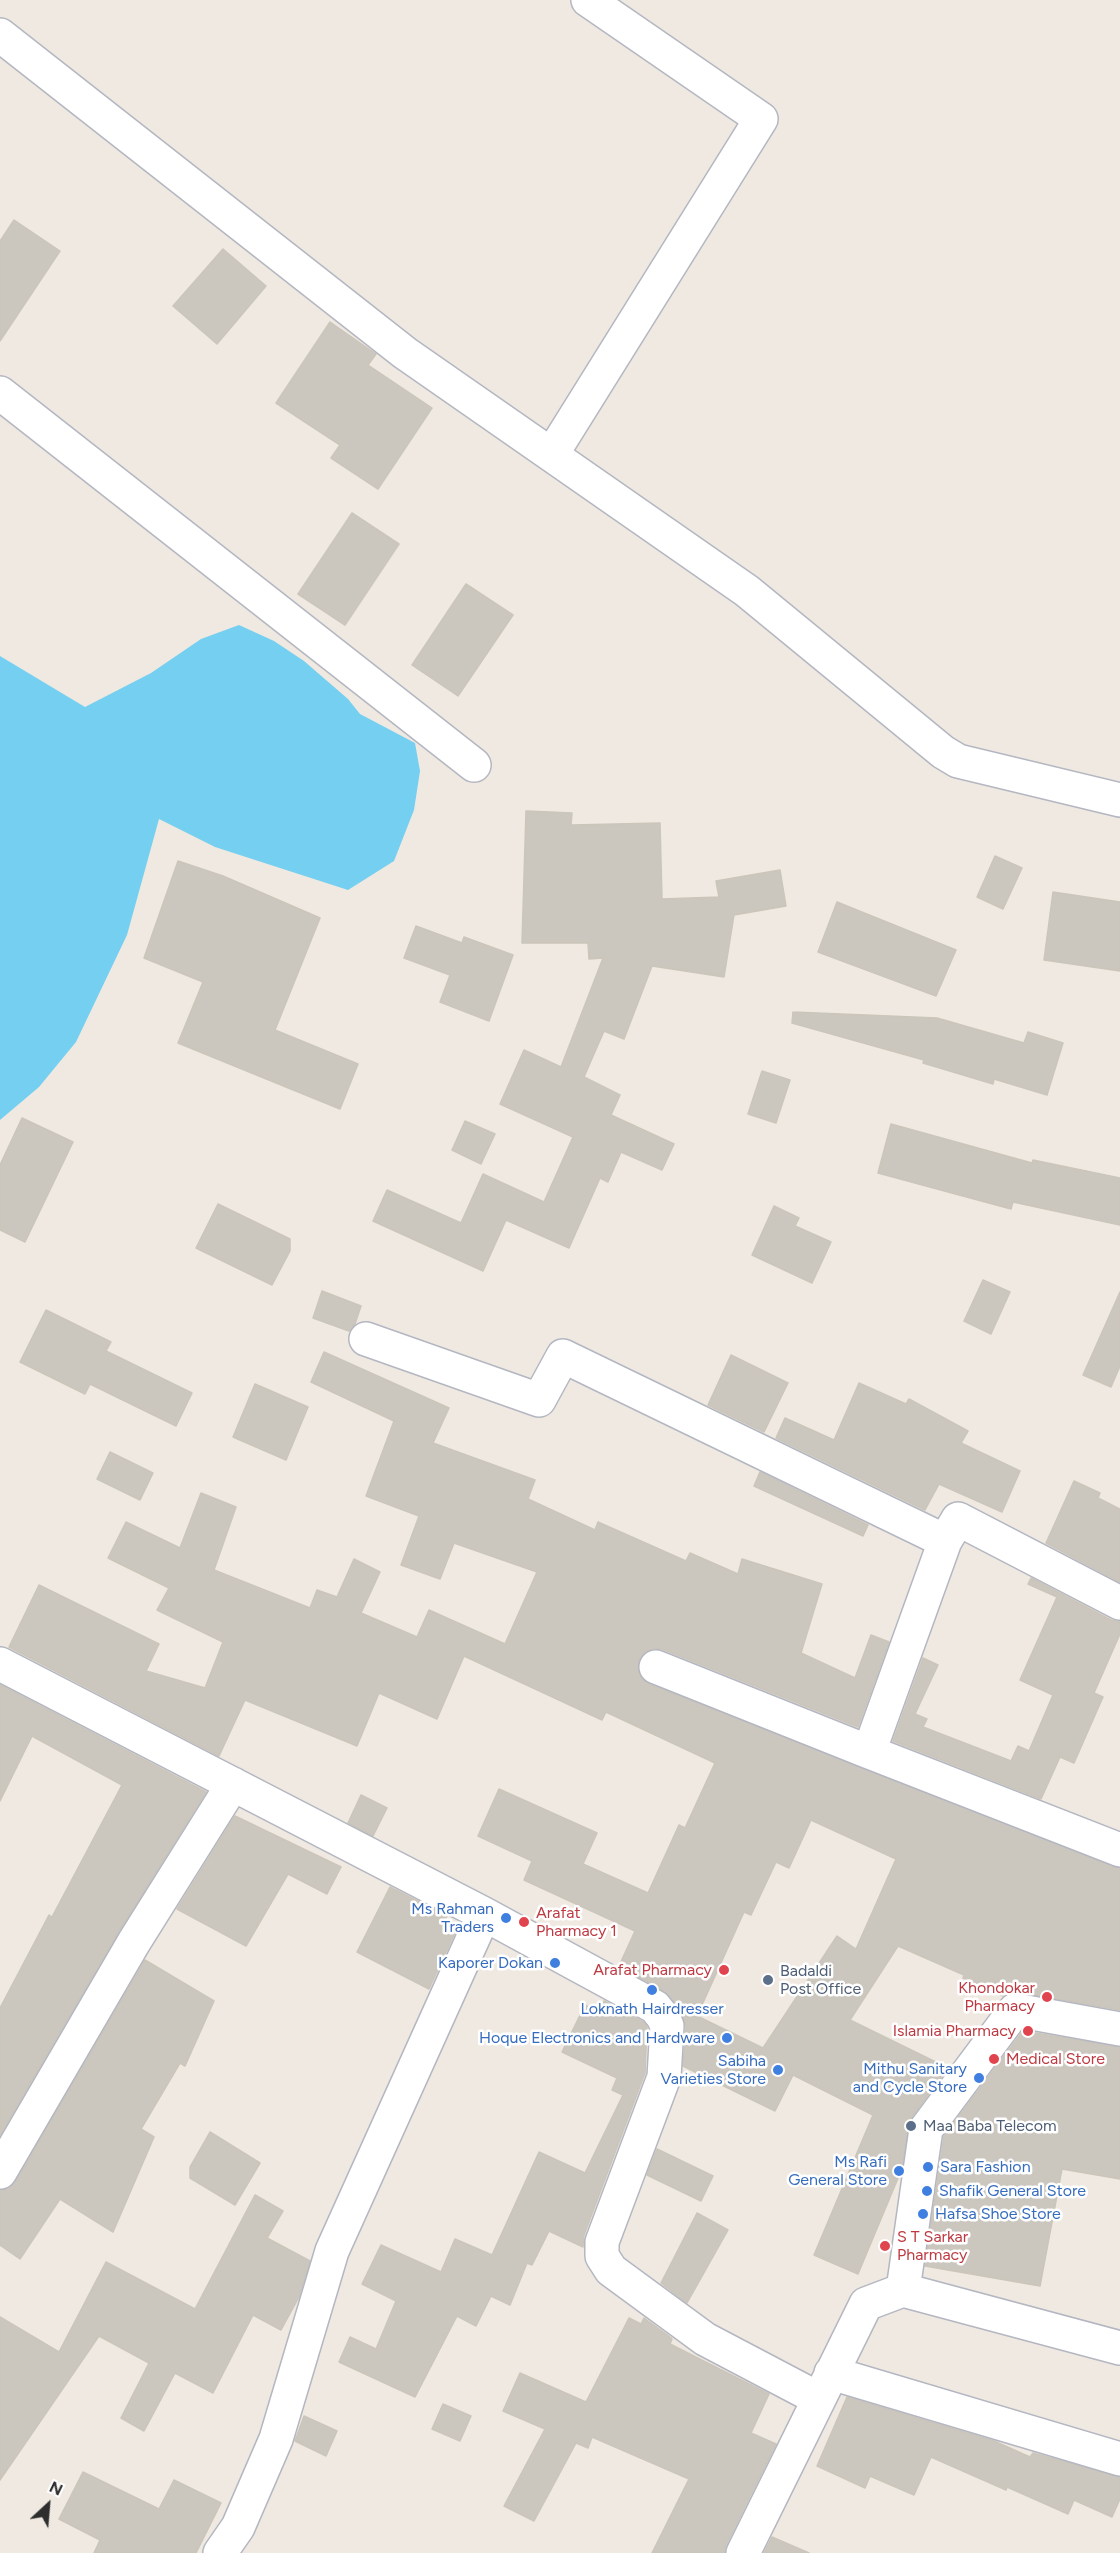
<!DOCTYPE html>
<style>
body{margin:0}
#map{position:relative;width:1120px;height:2553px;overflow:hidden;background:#efe9e1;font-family:Figtree,sans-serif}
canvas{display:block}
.north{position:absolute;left:18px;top:2475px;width:60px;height:60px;-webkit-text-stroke:4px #fff;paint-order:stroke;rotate:26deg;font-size:16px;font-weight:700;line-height:24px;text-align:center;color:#2e2e2e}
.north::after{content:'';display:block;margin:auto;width:21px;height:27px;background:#2e2e2e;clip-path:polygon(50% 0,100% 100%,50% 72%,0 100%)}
</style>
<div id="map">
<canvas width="1120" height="2553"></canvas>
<div class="north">N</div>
</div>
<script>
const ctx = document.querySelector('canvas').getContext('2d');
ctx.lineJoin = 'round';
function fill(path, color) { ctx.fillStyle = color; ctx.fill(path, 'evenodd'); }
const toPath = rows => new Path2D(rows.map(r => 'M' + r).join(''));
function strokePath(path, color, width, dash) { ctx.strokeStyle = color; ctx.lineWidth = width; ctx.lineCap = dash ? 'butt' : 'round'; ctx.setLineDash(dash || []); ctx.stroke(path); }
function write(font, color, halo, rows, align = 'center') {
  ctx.font = font + ' Figtree,sans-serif'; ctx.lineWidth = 5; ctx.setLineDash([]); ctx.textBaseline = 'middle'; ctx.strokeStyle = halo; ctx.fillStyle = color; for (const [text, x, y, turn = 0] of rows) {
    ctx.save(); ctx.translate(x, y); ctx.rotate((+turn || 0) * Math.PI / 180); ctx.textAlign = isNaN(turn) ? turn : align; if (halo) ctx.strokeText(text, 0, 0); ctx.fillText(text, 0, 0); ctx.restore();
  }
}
const water = toPath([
 [239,625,274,641,304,661,348,699,360,714,415,743,420,771,414,810,394,861,348,890,215,847,159,819,127,935,76,1042,39,1087,0,1120,0,656,85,707,151,673,201,639]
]);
const building = toPath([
 [14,220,60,251,0,341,0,241,14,220],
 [223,249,266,286,217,344,173,306,223,249],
 [330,322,376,354,368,365,432,408,378,489,331,458,340,445,276,403,330,322],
 [352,513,399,544,345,625,298,594,352,513],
 [466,584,513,615,458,696,412,665,466,584],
 [526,811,572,813,571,825,660,823,662,899,719,897,716,881,780,870,786,906,734,915,724,977,652,966,624,1039,604,1031,584,1077,620,1095,611,1115,674,1144,662,1170,621,1152,608,1182,600,1178,569,1248,506,1220,483,1271,373,1221,387,1190,461,1223,483,1174,544,1202,573,1137,500,1104,524,1050,561,1067,603,958,589,959,588,943,522,943,526,811],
 [995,856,1022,868,1003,909,977,897,995,856],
 [178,861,223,876,320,918,275,1030,358,1064,340,1109,178,1043,203,982,144,958,178,861],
 [1053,892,1120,902,1120,971,1044,960,1053,892],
 [837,902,956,950,936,996,818,952,837,902],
 [416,926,462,943,464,937,513,955,489,1021,440,1002,450,975,404,958,416,926],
 [793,1012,937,1018,1024,1043,1028,1032,1063,1043,1047,1095,994,1079,993,1084,923,1063,924,1060,792,1023,793,1012],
 [762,1071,790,1080,776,1123,748,1114,762,1071],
 [22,1118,73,1142,25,1242,0,1230,0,1165,22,1118],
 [465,1121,495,1134,481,1164,452,1150,465,1121],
 [891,1124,1032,1163,1033,1160,1120,1178,1120,1225,1013,1202,1011,1209,878,1173,891,1124],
 [218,1204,290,1239,290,1251,272,1285,196,1248,218,1204],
 [774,1206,799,1218,795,1226,831,1242,812,1283,752,1255,774,1206],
 [983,1280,1010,1292,991,1334,964,1321,983,1280],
 [322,1291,361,1306,355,1324,349,1331,313,1318,322,1291],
 [1120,1292,1120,1366,1111,1387,1083,1375,1120,1292],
 [46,1310,111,1342,106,1351,192,1393,176,1426,90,1384,85,1394,20,1362,46,1310],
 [324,1352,449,1408,433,1443,535,1480,528,1499,595,1530,598,1522,686,1561,690,1553,738,1574,742,1559,822,1584,801,1653,855,1678,871,1635,889,1642,858,1727,662,1649,653,1649,644,1653,639,1660,638,1670,642,1679,649,1684,1120,1868,1120,2010,1018,1992,1009,1992,1003,1996,963,1978,964,1975,898,1946,850,2020,948,2068,911,2118,901,2171,858,2274,814,2255,873,2115,793,2075,775,2111,683,2066,686,2027,678,2006,664,1991,619,1966,635,1931,524,1880,532,1861,478,1836,499,1789,597,1833,583,1864,648,1893,679,1825,685,1828,715,1763,606,1712,602,1720,464,1656,437,1719,379,1693,357,1746,245,1700,219,1756,9,1647,39,1585,159,1644,146,1671,205,1688,223,1642,157,1610,169,1588,108,1558,126,1522,180,1548,201,1493,236,1507,214,1570,310,1608,317,1590,337,1597,354,1559,380,1572,361,1613,417,1637,429,1610,505,1644,537,1572,454,1543,440,1579,401,1565,419,1516,366,1496,394,1421,311,1382,324,1352],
 [811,1820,896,1859,856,1949,837,1936,763,2048,697,2016,744,1912,751,1915,776,1862,789,1868,811,1820],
 [731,1355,788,1383,764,1432,708,1405,731,1355],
 [859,1383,906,1404,909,1399,968,1431,961,1443,1020,1471,1002,1512,939,1484,925,1510,776,1438,785,1418,834,1440,859,1383],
 [255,1384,308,1407,286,1460,233,1437,255,1384],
 [110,1452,153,1473,140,1500,97,1479,110,1452],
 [760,1472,868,1525,863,1536,754,1486,760,1472],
 [1074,1481,1100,1493,1098,1498,1120,1509,1120,1582,1046,1543,1074,1481],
 [1031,1578,1111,1620,1120,1622,1120,1634,1094,1693,1103,1697,1074,1763,1060,1757,1041,1799,893,1741,923,1658,938,1665,915,1714,927,1719,923,1727,1011,1761,1018,1746,1029,1751,1053,1695,1020,1680,1057,1597,1028,1584,1031,1578],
 [0,1685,206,1792,118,1933,0,2135,0,2008,49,1915,52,1917,122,1785,32,1736,0,1801,0,1685],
 [361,1795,387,1808,373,1836,348,1823,361,1795],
 [235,1816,341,1867,327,1894,288,1874,246,1946,177,1909,235,1816],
 [390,1887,447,1916,445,1919,458,1926,429,1989,357,1952,390,1887],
 [145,1960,214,2001,185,2066,180,2063,141,2129,154,2137,113,2232,60,2199,20,2259,0,2245,0,2191,9,2188,16,2181,145,1960],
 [604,2001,643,2022,647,2027,645,2073,584,2235,583,2247,549,2231,532,2265,527,2263,510,2305,491,2296,476,2326,457,2316,415,2397,339,2362,350,2337,376,2349,396,2301,362,2284,381,2245,441,2272,455,2239,492,2255,539,2152,585,2173,623,2095,612,2090,617,2078,562,2052,585,2005,599,2012,604,2001],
 [1023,2031,1120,2047,1120,2179,1062,2169,1040,2286,925,2266,944,2136,1023,2031],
 [210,2132,260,2163,235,2205,190,2178,190,2167,210,2132],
 [657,2149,713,2176,701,2201,647,2175,657,2149],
 [255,2195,283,2211,267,2238,310,2261,299,2297,281,2330,253,2315,213,2393,175,2373,144,2431,121,2418,149,2363,99,2336,0,2480,0,2317,59,2352,106,2262,195,2309,255,2195],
 [697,2213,728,2230,687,2303,661,2283,697,2213],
 [629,2318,641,2324,644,2318,670,2337,672,2339,670,2344,769,2394,751,2433,776,2444,726,2545,724,2553,652,2553,689,2479,592,2437,588,2448,576,2443,534,2521,504,2506,545,2429,503,2411,520,2373,586,2402,629,2318],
 [847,2397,994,2441,1030,2457,1033,2453,1120,2477,1120,2499,1112,2517,1074,2500,1068,2514,1007,2487,1006,2490,931,2457,914,2495,870,2476,865,2488,817,2466,847,2397],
 [443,2404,471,2416,460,2441,432,2429,443,2404],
 [304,2416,337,2431,326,2456,295,2441,304,2416],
 [83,2472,159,2509,174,2480,221,2503,196,2553,94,2553,100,2540,59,2519,83,2472],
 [772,2537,809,2553,764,2553,772,2537]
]);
const minor = toPath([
 [0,35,405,353,747,591,943,752,958,761,1120,800],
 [0,393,474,765],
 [552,454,761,119,588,0],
 [366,1339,539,1400,563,1356,945,1541,958,1519,1120,1603],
 [945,1541,869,1752,1120,1850],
 [0,1664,484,1914,655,2007,663,2017,667,2026,664,2077,602,2242,602,2256,611,2270,705,2339,819,2399],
 [656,1667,869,1752],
 [0,2172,134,1942,233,1784],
 [903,2290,926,2129,1015,2010,1120,2029],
 [831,2373,1120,2459],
 [220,2553,238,2527,276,2439,332,2251,484,1914],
 [743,2553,866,2304,903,2290,1120,2348]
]);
const markers = [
 [506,1918,6,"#3f7fe0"],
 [524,1922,6,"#e0444e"],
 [555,1963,6,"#3f7fe0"],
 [724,1970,6,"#e0444e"],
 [768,1980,6,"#5c6f8a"],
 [652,1990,6,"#3f7fe0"],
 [1047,1997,6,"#e0444e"],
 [1028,2031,6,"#e0444e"],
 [727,2038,6,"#3f7fe0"],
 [994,2059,6,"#e0444e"],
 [778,2070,6,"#3f7fe0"],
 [979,2078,6,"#3f7fe0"],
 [911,2126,6,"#5c6f8a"],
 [928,2167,6,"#3f7fe0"],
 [899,2171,6,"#3f7fe0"],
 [927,2191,6,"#3f7fe0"],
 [923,2214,6,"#3f7fe0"],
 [885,2246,6,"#e0444e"]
];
const shopNames = [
 ["Ms Rahman",494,1909],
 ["Traders",494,1927],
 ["Kaporer Dokan",543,1963],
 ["Loknath Hairdresser",652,2009,"center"],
 ["Hoque Electronics and Hardware",715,2038],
 ["Sabiha",766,2061],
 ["Varieties Store",766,2079],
 ["Mithu Sanitary",967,2069],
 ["and Cycle Store",967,2087],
 ["Ms Rafi",887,2162],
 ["General Store",887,2180],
 ["Sara Fashion",940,2167,"left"],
 ["Shafik General Store",939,2191,"left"],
 ["Hafsa Shoe Store",935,2214,"left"]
];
const healthNames = [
 ["Arafat",536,1913],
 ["Pharmacy 1",536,1931],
 ["Arafat Pharmacy",712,1970,"right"],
 ["Khondokar",1035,1988,"right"],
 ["Pharmacy",1035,2006,"right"],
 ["Islamia Pharmacy",1016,2031,"right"],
 ["Medical Store",1006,2059],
 ["S T Sarkar",897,2237],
 ["Pharmacy",897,2255]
];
const serviceNames = [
 ["Badaldi",780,1971],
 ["Post Office",780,1989],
 ["Maa Baba Telecom",923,2126]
];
fill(water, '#75cff0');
fill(building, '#cbc7bf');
strokePath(building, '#cbc5ba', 1.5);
strokePath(minor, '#b4b7c1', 36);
strokePath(minor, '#fff', 33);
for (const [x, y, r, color] of markers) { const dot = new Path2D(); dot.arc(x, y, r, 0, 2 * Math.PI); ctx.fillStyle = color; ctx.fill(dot); strokePath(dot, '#fff', 2); }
write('16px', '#366cbe', '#fff', shopNames, 'right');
write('16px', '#be3a42', '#fff', healthNames, 'left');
write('16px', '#4e5e75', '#fff', serviceNames, 'left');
</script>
